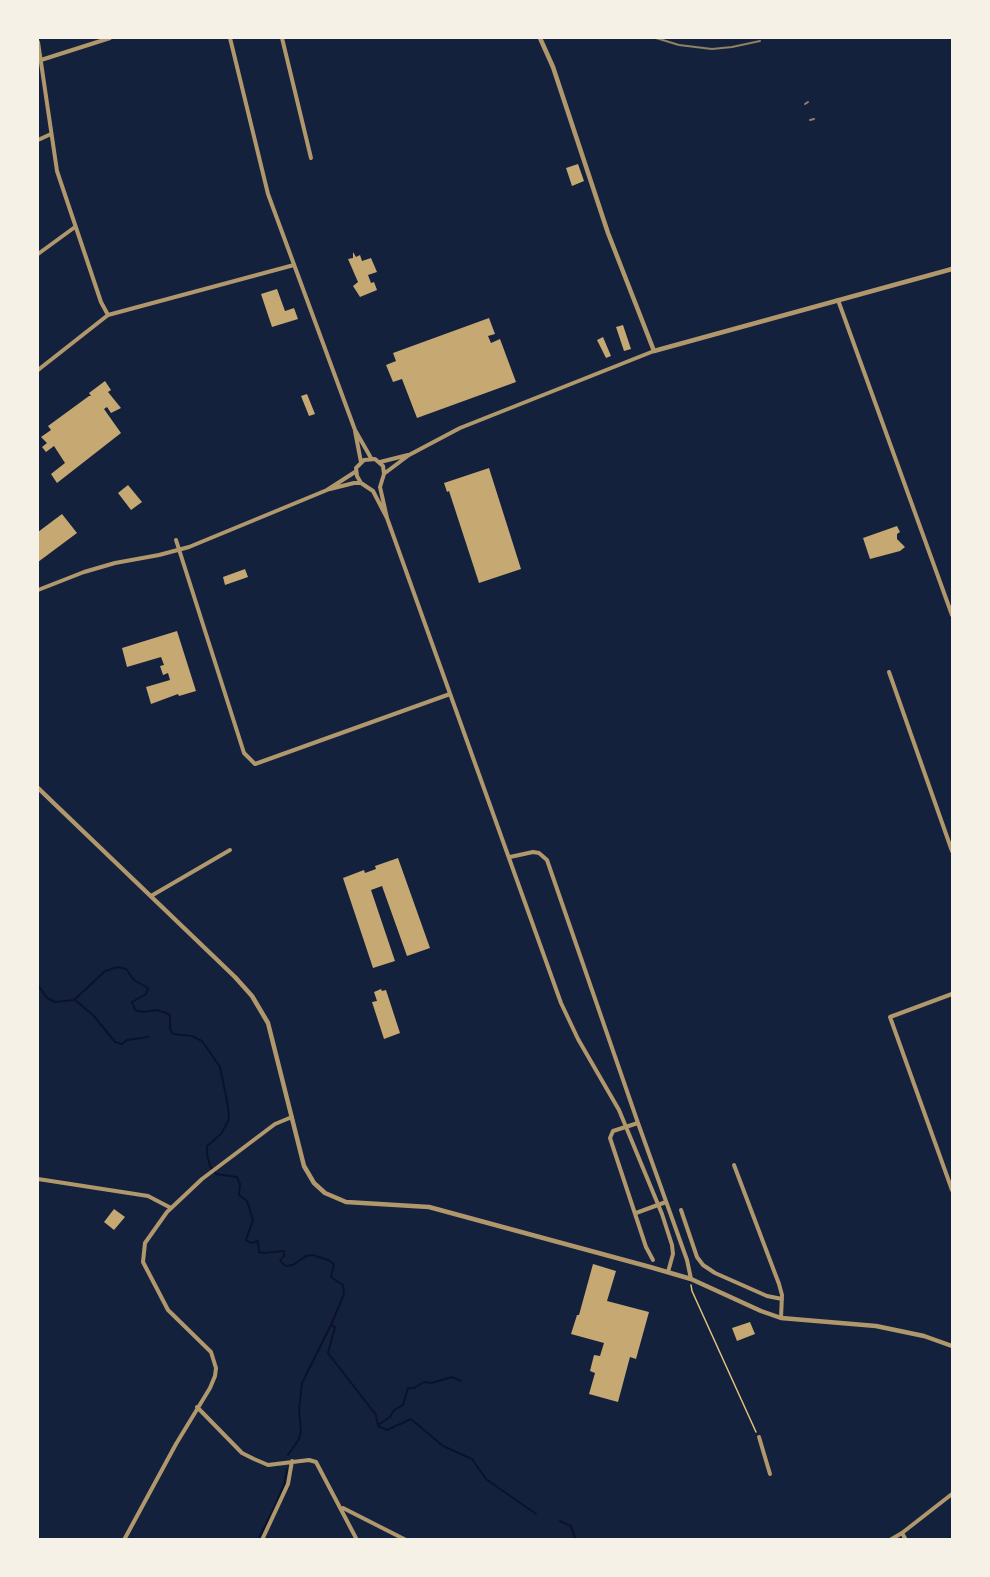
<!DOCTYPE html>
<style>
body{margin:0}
#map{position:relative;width:990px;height:1577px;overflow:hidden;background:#14213d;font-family:"Source Sans 3",sans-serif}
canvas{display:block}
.frame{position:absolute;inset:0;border:39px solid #f6f1e7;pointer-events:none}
</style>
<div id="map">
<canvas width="990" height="1577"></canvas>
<div class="frame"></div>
</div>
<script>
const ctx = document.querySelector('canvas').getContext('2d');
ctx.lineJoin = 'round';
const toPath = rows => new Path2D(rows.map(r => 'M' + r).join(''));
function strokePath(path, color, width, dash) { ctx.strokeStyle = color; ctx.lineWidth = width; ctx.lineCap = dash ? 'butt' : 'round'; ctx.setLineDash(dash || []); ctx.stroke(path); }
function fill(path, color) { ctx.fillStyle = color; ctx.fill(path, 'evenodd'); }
const stream = toPath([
 [38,985,47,998,55,1002,74,1000,105,971,118,967,126,969,134,980,148,988,146,994,132,1002,135,1010,143,1012,156,1010,164,1012,170,1015,170,1029,173,1034,192,1036,202,1041,220,1067,228,1106,229,1119,226,1125,221,1134,207,1146,207,1155,210,1166,216,1174,237,1177,240,1184,239,1195,247,1201,253,1220,246,1240,251,1243,258,1241,259,1252,263,1253,284,1251,284,1256,280,1261,286,1266,293,1265,306,1256,312,1255,328,1260,334,1264,331,1277,343,1285,344,1294,331,1325,335,1327,328,1353,376,1415,378,1426,387,1430,411,1419,443,1446,472,1459,486,1479,536,1514],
 [75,1000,93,1015,115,1042,122,1044,127,1040,148,1037],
 [378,1425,390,1417,394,1410,403,1405,408,1388,414,1388,424,1382,431,1383,452,1377,461,1381],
 [288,1455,299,1439,301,1431,299,1410,302,1383,331,1325],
 [560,1521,571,1526,575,1538,578,1540],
 [258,1540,275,1506,284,1484,287,1469]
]);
const building = toPath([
 [578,164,584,181,572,186,566,168],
 [353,252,356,257,360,255,362,261,371,258,377,272,368,275,371,283,374,282,377,290,360,297,353,286,358,282,348,259,353,258],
 [277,289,285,311,294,308,298,319,272,327,261,294],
 [489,318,495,334,488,336,491,343,500,339,516,382,417,418,402,379,393,382,386,365,396,361,393,353],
 [623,325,631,349,624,351,616,327],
 [603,337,611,356,606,358,597,340],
 [105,381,111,390,108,392,121,408,111,413,107,407,104,409,121,433,57,483,51,474,65,463,54,446,46,452,42,447,47,443,41,437,51,430,48,426,89,396,91,396,89,393],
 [307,394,315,414,309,416,301,396],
 [489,468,521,569,479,583,449,491,447,492,444,483],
 [128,485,142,502,131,510,118,493],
 [62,514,77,533,38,562,38,532],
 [897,526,900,532,897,534,897,539,905,547,900,551,870,559,863,538],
 [245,569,248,577,225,585,223,577],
 [177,631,196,691,179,696,178,694,151,704,146,687,170,680,168,673,163,675,160,666,164,665,161,657,127,667,122,648],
 [398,858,430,948,407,956,382,886,371,890,395,961,373,968,343,878,364,870,365,873,376,869,375,866],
 [381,989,382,991,386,990,400,1033,384,1039,372,1002,377,1001,374,992],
 [114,1209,125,1217,114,1230,104,1222],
 [593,1264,616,1271,607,1301,649,1312,636,1359,630,1357,618,1402,589,1394,595,1373,590,1371,594,1355,600,1356,604,1343,571,1334,577,1315,579,1315],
 [750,1322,755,1334,737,1341,732,1328]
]);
const path = toPath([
 [691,1285,692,1291,756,1432]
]);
const minor = toPath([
 [230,38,268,194,355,430,371,458],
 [282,38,311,158],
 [38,42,57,171,101,302,108,315],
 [41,60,110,38],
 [38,140,51,134],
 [38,254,75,227],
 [838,300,952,615],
 [38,370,108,315,294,265],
 [355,431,361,462],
 [380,462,408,455],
 [385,473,409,455,460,428,654,351],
 [330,489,354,483,361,483],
 [387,518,380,487,384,474,383,466,375,459,364,460,356,468,357,476,361,483,373,491,387,518,561,1003,578,1039,619,1110,662,1214,672,1245,673,1254,668,1272],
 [176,540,244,753,255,764,450,694],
 [38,590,84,572,115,563,159,555,189,547,327,490,355,472],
 [889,672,952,851],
 [510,857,533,852,539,853,547,860,638,1123,687,1260,691,1279],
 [151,896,230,850],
 [952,994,890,1017,952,1190],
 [638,1123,613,1131,610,1138,646,1247,653,1260],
 [734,1165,779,1284,782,1295,781,1318],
 [38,1179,148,1196,171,1208],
 [681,1210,697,1257,703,1265,715,1273,767,1296,782,1299],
 [636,1213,666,1202],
 [197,1407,242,1453,254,1459,268,1465,309,1460,316,1462,357,1540],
 [759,1437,770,1474],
 [343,1508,406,1540],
 [902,1533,906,1540],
 [124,1540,176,1444,210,1388,215,1376,216,1368,211,1352,168,1310,143,1262,145,1243,167,1212,202,1179,275,1124,292,1117],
 [262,1540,288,1484,292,1461],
 [890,1540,902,1533,952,1494]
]);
const tertiary = toPath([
 [540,38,553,67,608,233,654,351,952,269],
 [38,788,235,977,252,996,268,1023,304,1166,314,1183,325,1193,346,1202,429,1207,650,1267,691,1279,761,1311,781,1318,876,1326,924,1336,952,1346]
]);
const rail = toPath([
 [656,38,679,45,712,49,732,47,760,41],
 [805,104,808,102],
 [810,120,814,119]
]);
strokePath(stream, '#0b132b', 2);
fill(building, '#c6a872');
strokePath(path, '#e5c07b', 1.5);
strokePath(minor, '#b1986c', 4);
strokePath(tertiary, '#b1986c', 4.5);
strokePath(rail, '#918062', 2);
</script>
